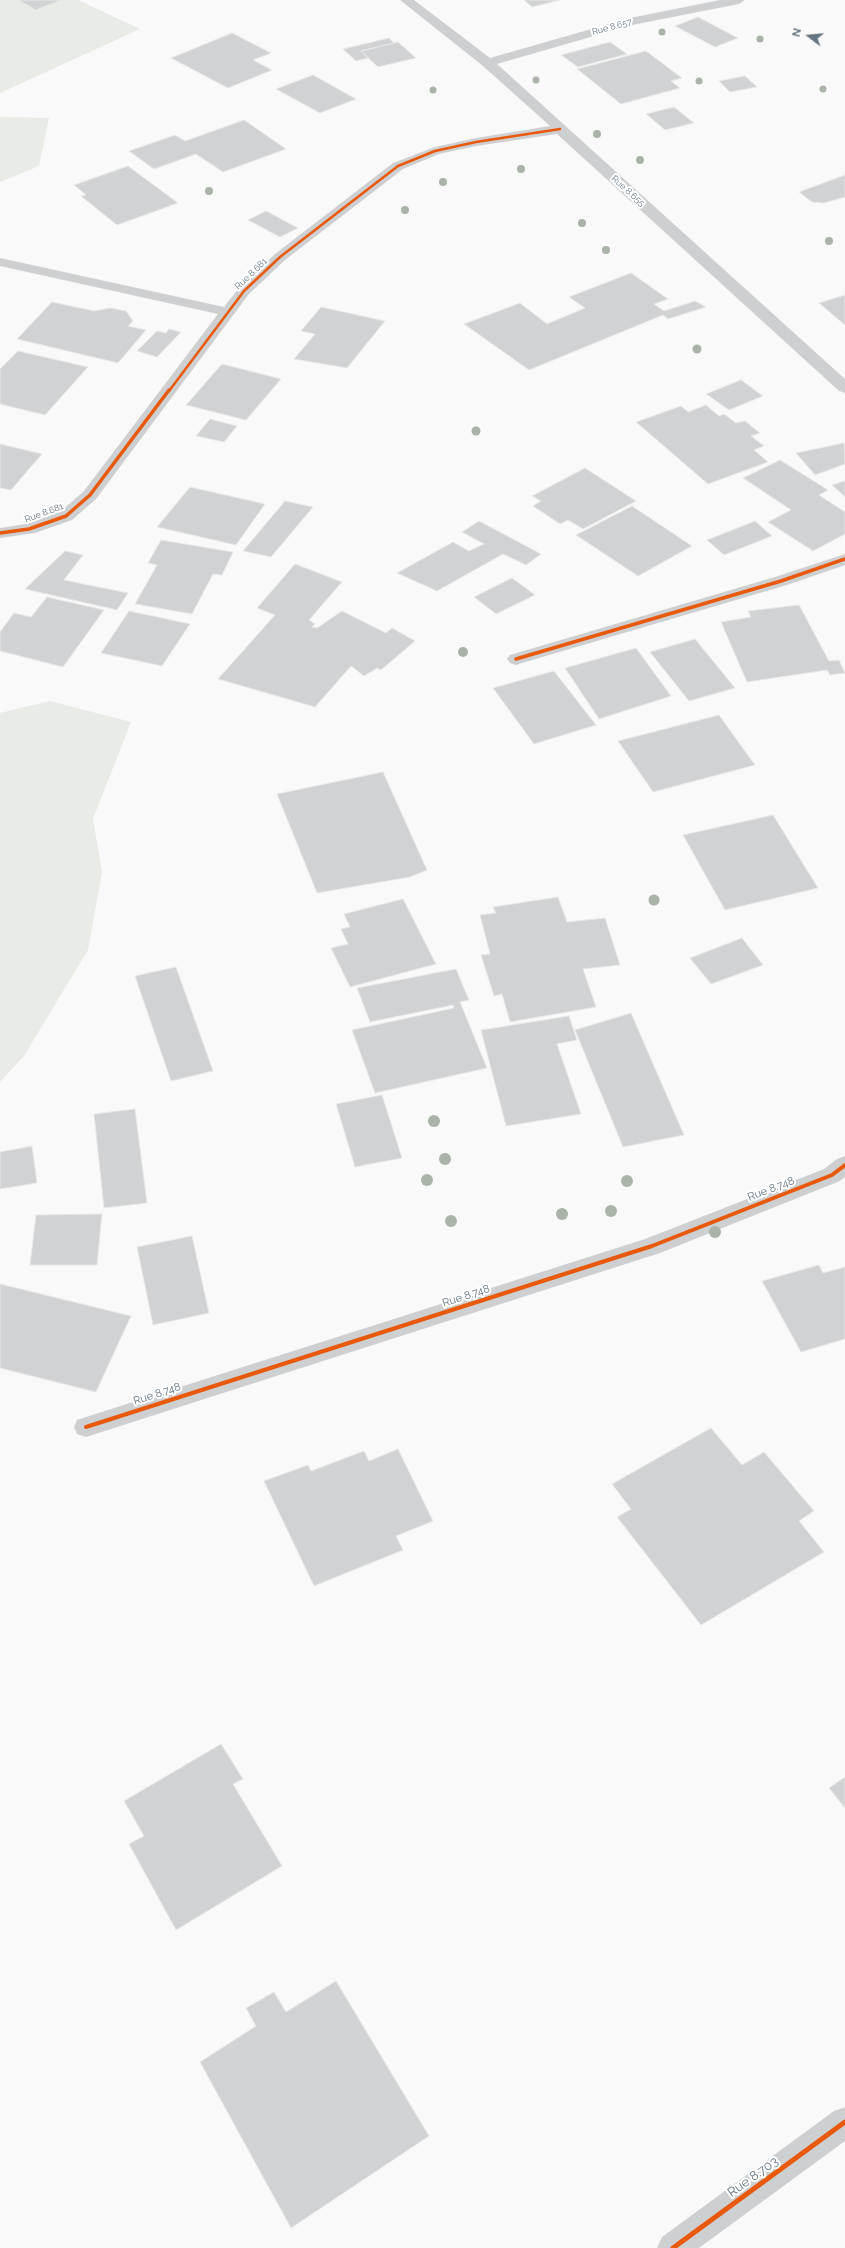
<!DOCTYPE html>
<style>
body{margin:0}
#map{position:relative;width:845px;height:2248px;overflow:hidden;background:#f9f9f9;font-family:Raleway,sans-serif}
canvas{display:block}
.north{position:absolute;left:789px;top:16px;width:40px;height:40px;-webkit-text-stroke:3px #fff;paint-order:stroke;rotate:286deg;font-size:11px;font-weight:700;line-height:16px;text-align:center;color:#657683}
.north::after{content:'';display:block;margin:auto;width:14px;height:18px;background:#657683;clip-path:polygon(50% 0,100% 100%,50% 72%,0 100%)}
</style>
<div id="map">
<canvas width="845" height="2248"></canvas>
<div class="north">N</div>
</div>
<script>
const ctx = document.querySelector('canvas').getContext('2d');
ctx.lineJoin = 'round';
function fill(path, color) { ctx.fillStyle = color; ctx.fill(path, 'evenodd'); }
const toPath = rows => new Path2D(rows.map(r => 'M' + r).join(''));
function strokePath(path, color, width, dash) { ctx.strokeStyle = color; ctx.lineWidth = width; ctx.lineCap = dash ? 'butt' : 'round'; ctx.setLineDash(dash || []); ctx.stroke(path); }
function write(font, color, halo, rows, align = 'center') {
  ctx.font = font + ' Raleway,sans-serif'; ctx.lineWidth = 4; ctx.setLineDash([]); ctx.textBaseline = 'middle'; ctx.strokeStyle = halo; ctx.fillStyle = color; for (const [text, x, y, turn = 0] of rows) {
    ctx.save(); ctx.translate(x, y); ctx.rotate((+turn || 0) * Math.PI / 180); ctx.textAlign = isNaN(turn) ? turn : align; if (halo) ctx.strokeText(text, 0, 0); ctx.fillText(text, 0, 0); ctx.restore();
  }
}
const green = toPath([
 [0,0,78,0,140,29,0,93],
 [0,117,49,118,39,166,0,182],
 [50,701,131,722,93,819,102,872,88,950,24,1056,0,1082,0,713]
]);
const building = toPath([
 [18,0,61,0,36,10,18,0],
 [524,0,560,0,532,7,524,0],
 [698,17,738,38,715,47,675,26,698,17],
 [232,33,271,53,253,60,272,70,228,88,171,58,232,33],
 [389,38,394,43,361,51,368,58,356,61,343,49,389,38],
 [398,42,416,58,378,67,361,51,398,42],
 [610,42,627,54,578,67,561,55,610,42],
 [646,51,682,78,671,81,680,88,621,104,577,69,646,51],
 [313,75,356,99,320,113,276,89,313,75],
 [745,76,757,87,730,92,719,81,745,76],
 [674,107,694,123,665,130,646,114,674,107],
 [244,120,286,149,223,172,196,154,154,169,129,151,175,135,185,141,244,120],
 [128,166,178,203,117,225,81,196,86,195,74,185,128,166],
 [845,175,845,197,824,203,812,202,799,192,845,175],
 [266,211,298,228,280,237,248,220,266,211],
 [631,273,668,299,654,304,664,311,695,301,706,307,668,319,663,315,529,370,464,324,520,303,547,324,585,308,569,297,631,273],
 [845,295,845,325,819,303,845,295],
 [52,302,94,311,110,308,126,311,133,321,128,326,146,330,118,363,17,339,52,302],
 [321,307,385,321,347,368,294,359,315,334,301,331,321,307],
 [169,329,181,332,157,357,137,351,157,331,166,333,169,329],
 [18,351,88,367,45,415,0,404,0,369,18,351],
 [222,364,281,379,246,420,186,405,222,364],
 [741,380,763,396,729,410,706,394,741,380],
 [706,405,719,416,724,414,736,423,745,421,760,433,751,436,764,446,754,450,768,462,708,484,636,422,681,406,688,412,706,405],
 [210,419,237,426,224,442,196,436,210,419],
 [844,443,845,464,815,475,796,453,844,443],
 [0,444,42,454,11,490,0,488,0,444],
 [780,460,828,490,819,495,845,512,845,534,813,551,768,522,791,510,743,478,780,460],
 [585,468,636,501,583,529,568,520,560,524,533,506,541,501,532,496,585,468],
 [845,481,845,497,832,485,845,481],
 [190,487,265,504,236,545,157,527,190,487],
 [285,501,313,507,271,557,243,551,285,501],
 [632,506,692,546,638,576,576,535,632,506],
 [479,521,541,554,526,565,503,554,437,591,397,573,453,542,469,551,484,544,462,532,479,521],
 [755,521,772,536,724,555,707,540,755,521],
 [161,540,233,552,222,575,213,574,192,614,135,604,157,565,148,563,161,540],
 [65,551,83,555,64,580,128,593,117,610,25,589,65,551],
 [295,564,342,582,309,620,315,624,312,627,317,628,342,611,386,633,392,628,415,641,381,670,377,668,364,676,351,666,315,707,218,679,275,615,257,608,295,564],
 [512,578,535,595,496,614,474,597,512,578],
 [47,597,104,610,63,667,0,651,0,632,14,613,31,617,47,597],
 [799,605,829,661,839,660,845,673,830,675,827,670,747,682,721,622,751,617,748,611,799,605],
 [129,611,190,624,162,666,101,653,129,611],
 [695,639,735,688,689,701,650,652,695,639],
 [636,648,671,696,599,719,565,668,636,648],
 [554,671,596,725,534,744,493,688,554,671],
 [719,715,755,765,653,792,618,741,719,715],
 [383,772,427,870,410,877,317,893,277,794,383,772],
 [773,815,818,888,725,910,683,835,773,815],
 [558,897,567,922,605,918,620,965,583,969,596,1007,510,1022,502,994,494,996,481,955,490,954,480,915,496,913,493,907,558,897],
 [403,899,436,964,350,987,331,948,348,944,341,929,350,927,344,914,403,899],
 [742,938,763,965,711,984,690,958,742,938],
 [176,967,213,1071,171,1081,135,976,176,967],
 [456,969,469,1000,460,1002,487,1068,375,1093,352,1030,454,1008,453,1005,370,1022,357,988,456,969],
 [631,1013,684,1135,623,1147,575,1030,631,1013],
 [569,1016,577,1040,557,1044,581,1114,506,1126,481,1030,569,1016],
 [382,1095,402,1158,355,1167,336,1104,382,1095],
 [135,1109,147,1203,104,1208,94,1114,135,1109],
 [32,1146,37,1183,0,1189,0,1152,32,1146],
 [102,1214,97,1265,30,1265,36,1215,102,1214],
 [192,1236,209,1313,153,1325,137,1247,192,1236],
 [819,1265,823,1273,845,1267,845,1339,801,1352,762,1281,819,1265],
 [0,1284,131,1316,96,1392,0,1368,0,1284],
 [711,1428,742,1465,764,1452,814,1511,799,1521,824,1552,701,1625,617,1517,631,1509,612,1484,711,1428],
 [398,1449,433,1521,396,1536,403,1550,314,1586,264,1481,308,1465,311,1471,364,1451,369,1461,398,1449],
 [221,1744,243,1779,233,1784,282,1866,176,1930,129,1844,144,1836,124,1801,221,1744],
 [845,1777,845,1808,829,1788,845,1777],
 [336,1981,429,2136,291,2228,200,2062,256,2026,246,2008,274,1992,286,2012,336,1981]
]);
const minor = toPath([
 [400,0,414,0,490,58,630,18,720,0,745,0,739,4,632,25,497,64,845,379,845,393,839,391,557,134,476,146,439,154,403,169,285,260,249,294,96,499,72,520,35,533,0,538,0,528,26,524,60,512,84,491,218,314,0,266,0,258,224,307,239,288,275,254,393,163,435,147,476,138,550,126,483,66,400,0],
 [845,554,845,565,787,585,522,663,516,665,510,663,507,659,510,655,775,577,845,554],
 [845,1156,845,1177,840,1181,660,1253,86,1437,77,1434,74,1427,77,1420,86,1417,645,1239,824,1169,837,1159,845,1156],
 [845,2107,845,2141,699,2248,657,2248,662,2237,834,2111,845,2107]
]);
const cyclewayFar3 = toPath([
 [169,391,244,291,280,257,398,166,435,151,476,142,560,129]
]);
const cyclewayFar2 = toPath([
 [0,533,29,529,66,516,90,495,169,390],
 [516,659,781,581,845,559]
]);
const cyclewayFar1 = toPath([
 [86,1427,652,1246,832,1175,845,1165]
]);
const cycleway = toPath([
 [673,2248,845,2122]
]);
const trees = [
 [662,32,3.5],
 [760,39,3.5],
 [536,80,3.5],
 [699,81,3.5],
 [823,89,3.5],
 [433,90,3.5],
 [597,134,4],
 [640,160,4],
 [521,169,4],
 [443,182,4],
 [209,191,4],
 [405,210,4],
 [582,223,4],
 [829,241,4],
 [606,250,4],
 [697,349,4.5],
 [476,431,4.5],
 [463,652,5],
 [654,900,5.5],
 [434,1121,6],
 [445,1159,6],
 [427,1180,6],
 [627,1181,6],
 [611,1211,6],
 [562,1214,6],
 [451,1221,6],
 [715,1232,6]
];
const farStreetnames = [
 ["Rue 8.657",612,27,-15],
 ["Rue 8.655",628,191,42],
 ["Rue 8.681",251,274,-44],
 ["Rue 8.681",44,513,-20]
];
const streetNames = [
 ["Rue 8.748",771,1189,-21],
 ["Rue 8.748",466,1296,-18],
 ["Rue 8.748",157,1394,-18]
];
const nearStreetnames = [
 ["Rue 8.703",753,2177,-36]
];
fill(green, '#e8ebe6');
fill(building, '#d0d2d3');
strokePath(building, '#e8e8e8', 1);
fill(minor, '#cecfd0');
strokePath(cyclewayFar3, '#e8590c', 2.5);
strokePath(cyclewayFar2, '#e8590c', 3.5);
strokePath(cyclewayFar1, '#e8590c', 4);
strokePath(cycleway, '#e8590c', 5);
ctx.fillStyle = '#a9b3a7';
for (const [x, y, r] of trees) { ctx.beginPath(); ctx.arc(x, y, r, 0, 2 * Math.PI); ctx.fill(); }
write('9px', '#657683', '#fff', farStreetnames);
write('11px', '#657683', '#fff', streetNames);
write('13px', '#657683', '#fff', nearStreetnames);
</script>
